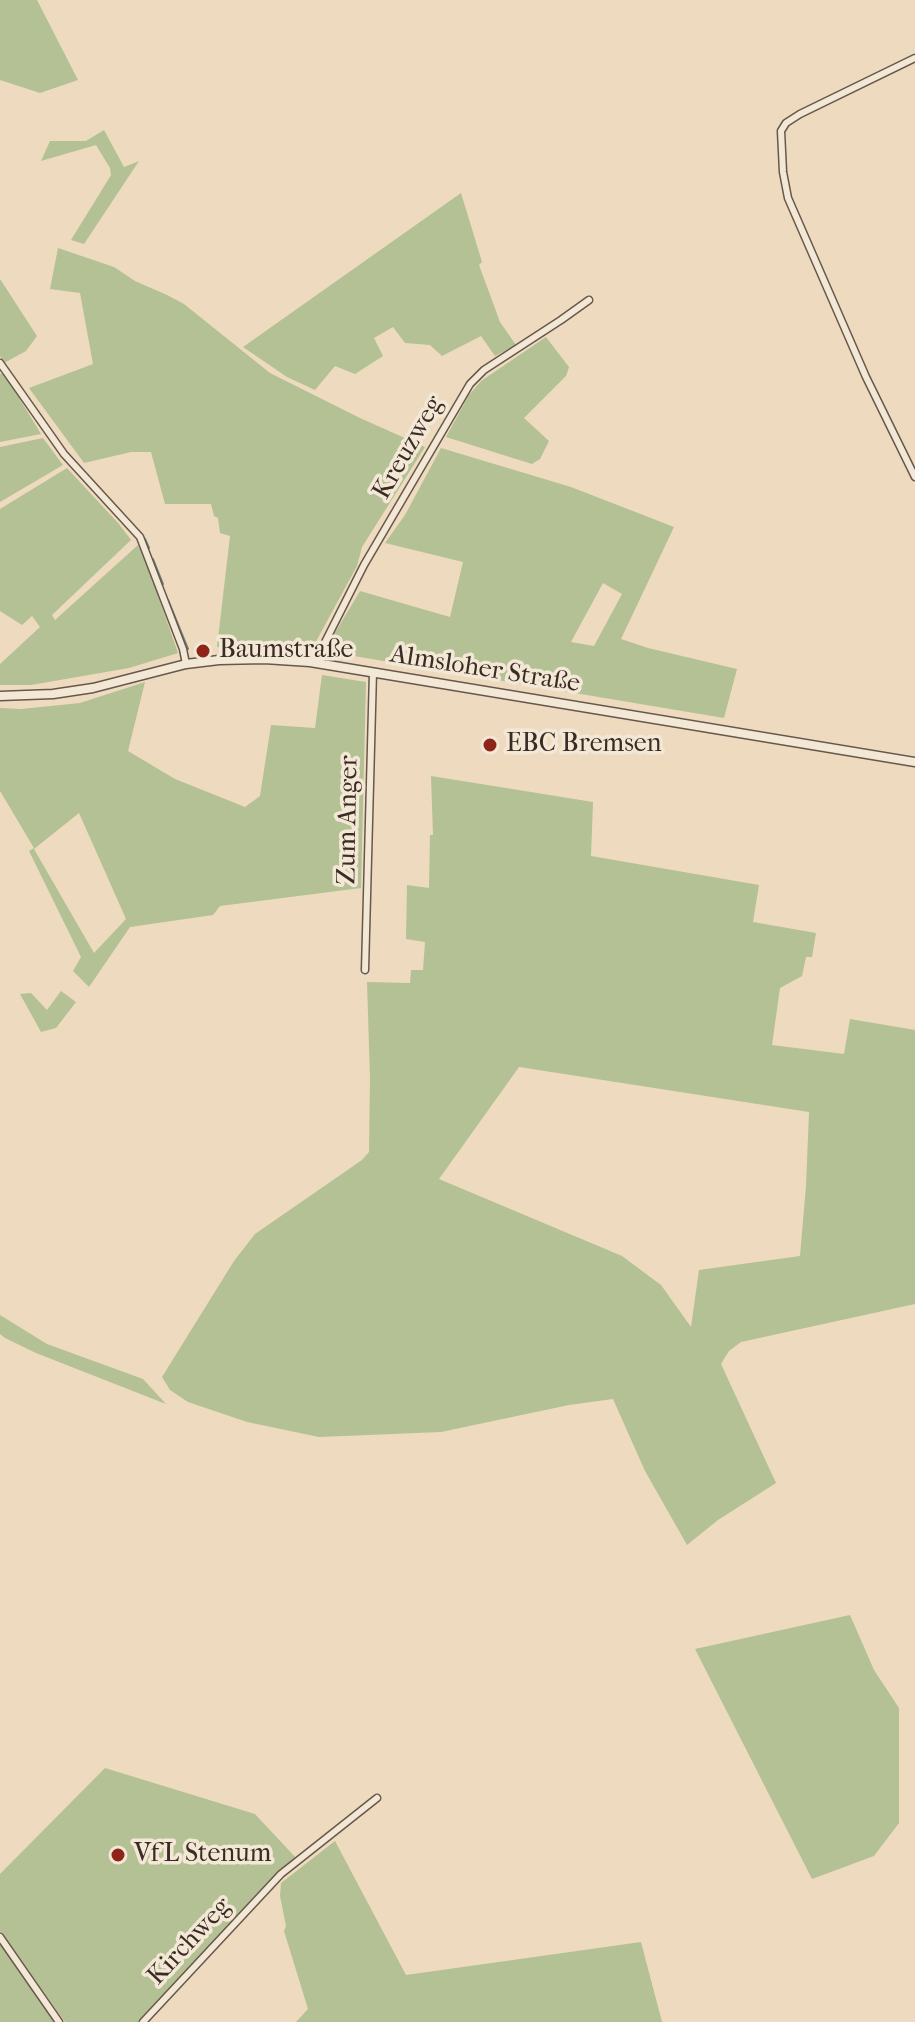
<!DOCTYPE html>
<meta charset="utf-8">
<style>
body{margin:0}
canvas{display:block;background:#eddabf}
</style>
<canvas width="915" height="2022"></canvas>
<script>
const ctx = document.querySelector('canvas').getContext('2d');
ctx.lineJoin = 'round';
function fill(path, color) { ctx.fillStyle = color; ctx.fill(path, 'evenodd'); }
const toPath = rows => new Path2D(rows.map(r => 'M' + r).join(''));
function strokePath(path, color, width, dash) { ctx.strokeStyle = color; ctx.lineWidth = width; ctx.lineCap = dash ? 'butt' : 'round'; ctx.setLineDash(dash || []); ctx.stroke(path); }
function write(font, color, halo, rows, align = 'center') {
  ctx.font = font + ' "IM FELL French Canon",serif'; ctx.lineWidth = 7; ctx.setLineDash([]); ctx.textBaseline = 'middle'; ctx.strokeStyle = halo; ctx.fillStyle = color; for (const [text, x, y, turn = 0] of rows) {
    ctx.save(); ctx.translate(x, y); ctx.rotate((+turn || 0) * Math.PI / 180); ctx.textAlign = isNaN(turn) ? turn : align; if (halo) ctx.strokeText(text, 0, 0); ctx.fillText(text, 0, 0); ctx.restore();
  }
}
const green = toPath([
 [0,0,37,0,78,80,40,93,0,80],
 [104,130,124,167,139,161,84,244,71,240,111,175,110,168,96,145,41,161,50,141,86,141],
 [461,193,482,262,479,265,500,322,516,345,495,356,481,336,442,356,430,345,405,343,393,327,374,338,383,356,355,374,335,366,315,390,287,377,243,347],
 [58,248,114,267,135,281,167,295,184,304,270,373,360,418,425,447,362,547,357,566,312,649,262,645,217,647,230,536,220,533,218,518,214,516,211,504,165,504,151,452,131,452,84,463,29,388,93,364,80,293,50,289],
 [0,279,37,336,26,351,4,363,0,356],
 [546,337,569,367,566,376,524,418,549,441,540,459,532,464,446,437,469,395,481,381],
 [4,373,41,434,0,442,0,374],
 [43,438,63,465,0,502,0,447],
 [441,448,571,487,674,527,621,639,648,648,737,669,724,718,324,651,360,591,450,617,463,562,385,543,405,515],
 [603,583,622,594,594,646,571,642],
 [67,468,119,524,131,540,52,615,55,620,138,545,147,564,178,653,129,668,31,685,0,685,0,664,40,627,32,616,22,625,0,611,0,509],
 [322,675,366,682,361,888,220,906,213,915,130,927,89,987,73,971,81,957,29,851,34,848,0,791,0,708,21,709,80,703,145,682,128,751,175,779,245,807,260,796,271,725,315,728],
 [79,813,126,919,94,953,34,849],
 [431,776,593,802,591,856,759,885,753,922,816,933,812,957,806,957,802,976,780,988,772,1045,844,1054,850,1019,915,1030,915,1304,741,1342,729,1351,721,1364,776,1483,718,1520,687,1545,645,1471,613,1399,569,1405,441,1432,319,1437,247,1422,188,1402,170,1390,162,1377,234,1261,255,1234,362,1160,369,1152,370,1078,367,982,410,983,411,970,423,970,425,942,406,939,407,885,429,888,430,835,433,835],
 [519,1067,809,1112,806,1186,800,1256,699,1270,691,1327,661,1285,622,1256,439,1179],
 [61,991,76,1002,56,1028,41,1032,20,994,31,993,47,1010],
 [0,1315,47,1344,143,1379,166,1404,36,1353,5,1338,0,1334],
 [850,1615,874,1670,899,1708,899,1823,874,1856,812,1879,695,1649],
 [105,1768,255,1814,296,1858,275,1875,139,2022,65,2022,0,1931,0,1874],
 [335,1841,406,1975,641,1942,662,2022,296,2022,308,2009,284,1931,286,1926,280,1896,281,1883],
 [0,1943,47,2004,58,2022,0,2022]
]);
const stream = toPath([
 [145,539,149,548],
 [153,559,163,584],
 [168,600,188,649]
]);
const minor = toPath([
 [915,58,800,114,786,123,781,131,783,172,788,198,866,377,915,477],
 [0,363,64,454,140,537,183,649,186,664],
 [315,662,364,565,470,384,484,370,561,320,589,300],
 [365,970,373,672],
 [0,1937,59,2022],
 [143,2022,281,1874,377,1798]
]);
const tertiary = toPath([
 [0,696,53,694,93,688,186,664,219,660,264,659,310,662,915,762]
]);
const markers = [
 [203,651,8,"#8f2418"],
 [490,745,8,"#8f2418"],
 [118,1855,8,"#8f2418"]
];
const streetNames = [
 ["Kreuzweg",409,448,-60],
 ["Almsloher Straße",485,670,9],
 ["Zum Anger",349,820,-89],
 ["Kirchweg",190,1942,-47]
];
const poiNames = [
 ["Baumstraße",219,651],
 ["EBC Bremsen",506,745],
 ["VfL Stenum",134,1855]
];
fill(green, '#b4c195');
strokePath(stream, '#74817d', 2);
strokePath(minor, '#67584b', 9);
strokePath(tertiary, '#67584b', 11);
strokePath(minor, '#f3e7d5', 6);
strokePath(tertiary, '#f3e7d5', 8);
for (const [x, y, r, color] of markers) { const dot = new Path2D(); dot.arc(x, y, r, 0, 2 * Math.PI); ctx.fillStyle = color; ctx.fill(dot); strokePath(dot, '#f3e7d5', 3); }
write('26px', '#3a2c24', '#f3e7d5', streetNames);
write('26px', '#3a2c24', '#f3e7d5', poiNames, 'left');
</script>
